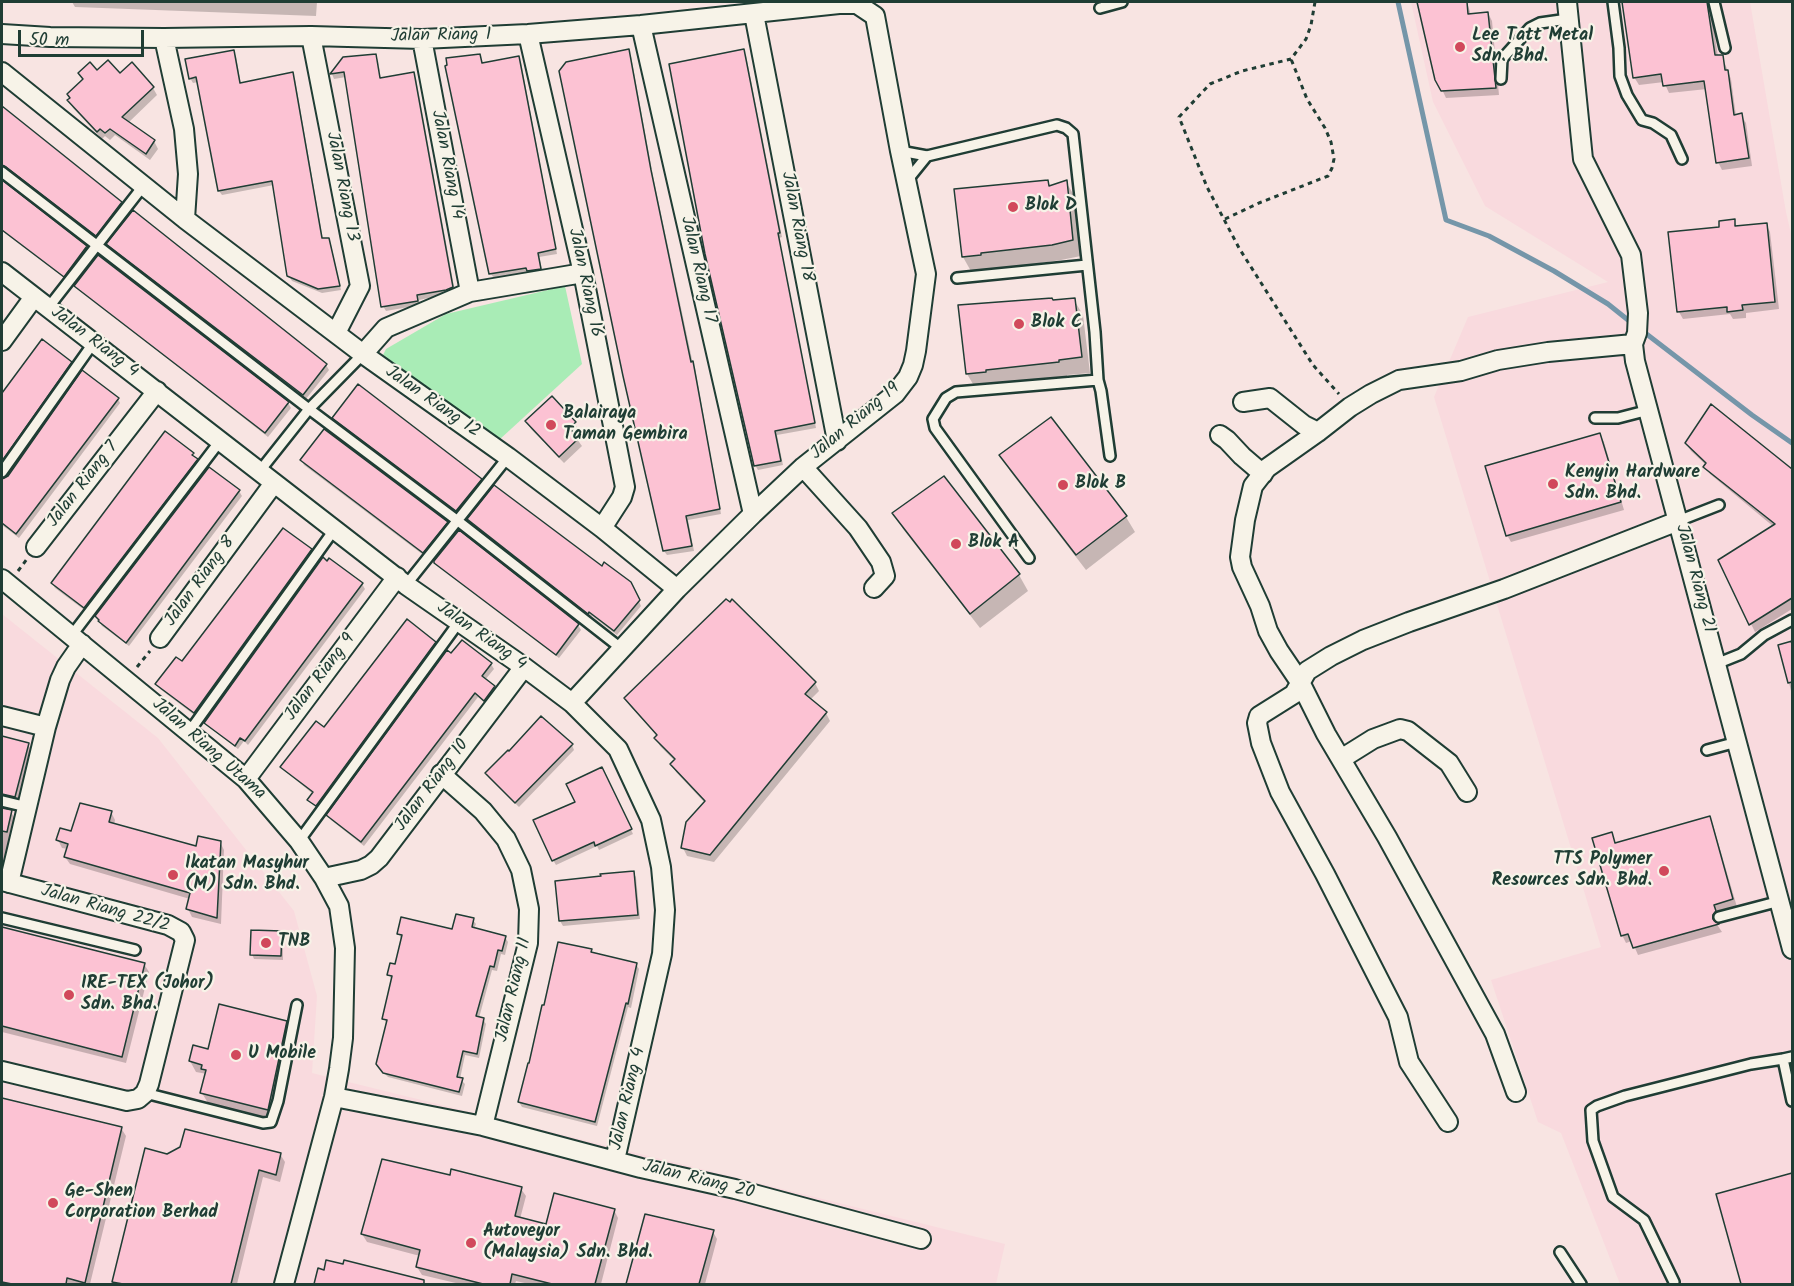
<!DOCTYPE html>
<style>
body{margin:0}
#map{position:relative;width:1794px;height:1286px;overflow:hidden;background:#f8e4e2;font-family:Kalam,sans-serif}
canvas{display:block}
.frame{position:absolute;inset:0;border:3px solid #1f3d34;pointer-events:none}
.scale{position:absolute;left:18px;top:30px;width:126px;height:27px;box-sizing:border-box;border:3px solid #1f3d34;border-top:0;padding-left:8px;font-size:18px;line-height:21px;white-space:nowrap;color:#1f3d34;-webkit-text-stroke:4px #f7f3e8;paint-order:stroke}
</style>
<div id="map">
<canvas width="1794" height="1286"></canvas>
<div class="frame"></div>
<div class="scale">50 m</div>
</div>
<script>
const ctx = document.querySelector('canvas').getContext('2d');
ctx.lineJoin = 'round';
function fill(path, color) { ctx.fillStyle = color; ctx.fill(path, 'evenodd'); }
const toPath = rows => new Path2D(rows.map(r => 'M' + r).join(''));
function strokePath(path, color, width, dash) { ctx.strokeStyle = color; ctx.lineWidth = width; ctx.lineCap = dash ? 'butt' : 'round'; ctx.setLineDash(dash || []); ctx.stroke(path); }
function write(font, color, halo, rows, align = 'center') {
  ctx.font = font + ' Kalam,sans-serif'; ctx.lineWidth = 4.5; ctx.setLineDash([]); ctx.textBaseline = 'middle'; ctx.strokeStyle = halo; ctx.fillStyle = color; for (const [text, x, y, turn = 0] of rows) {
    ctx.save(); ctx.translate(x, y); ctx.rotate((+turn || 0) * Math.PI / 180); ctx.textAlign = isNaN(turn) ? turn : align; if (halo) ctx.strokeText(text, 0, 0); ctx.fillText(text, 0, 0); ctx.restore();
  }
}
const built = toPath([
 [1411,2,1750,2,1786,212,1792,238,1792,1284,1620,1284,1561,1133,1538,1122,1491,980,1601,947,1434,397,1468,317,1608,282,1485,206,1433,102],
 [2,614,158,738,294,911,317,996,312,1073,1005,1244,996,1284,2,1284]
]);
const green = toPath([
 [565,286,582,364,499,440,383,355,386,349,446,314]
]);
const shadow = toPath([
 [72,2,317,2,316,16,75,7],
 [1418,2,1467,2,1471,15,1488,13,1492,21,1499,95,1446,98,1437,79],
 [1624,2,1710,2,1718,57,1722,56,1731,79,1736,116,1741,115,1746,123,1752,166,1722,170,1718,162,1707,89,1669,93,1664,82,1639,85,1634,77],
 [628,51,631,56,653,176,693,364,695,368,721,514,688,520,694,551,667,555,664,551],
 [743,51,746,55,782,237,779,238,816,428,777,435,783,465,758,470,755,465],
 [233,52,236,56,241,85,292,74,295,79,323,240,328,240,331,245,341,290,322,293,292,281,289,276,274,185,222,195,219,191,198,82,193,83,190,78],
 [375,55,378,60,381,79,413,74,416,78,455,292,419,300,420,305,386,311,383,306,346,77,334,79,332,74,343,59],
 [479,55,483,65,518,58,521,62,557,254,539,257,543,273,531,275,529,272,494,278,491,274],
 [97,72,120,75,153,88,157,95,128,123,154,141,158,149,150,160,115,135,110,140,105,136,102,139,73,108,69,101],
 [2,108,121,203,124,207,99,240,10,171,6,170,2,171],
 [2,182,86,248,89,252,67,280,2,231],
 [1048,182,1051,187,1066,182,1075,197,1081,256,1061,260,972,273,963,257],
 [133,212,326,365,329,370,306,399,111,249,108,244],
 [1734,221,1737,227,1766,224,1770,232,1779,309,1746,313,1746,318,1733,319,1730,314,1683,319,1679,312,1670,234,1721,228],
 [98,257,288,403,291,408,268,437,80,290],
 [1074,300,1083,315,1090,373,1067,375,1067,377,994,385,976,389,967,374,1053,302],
 [43,341,71,363,73,367,2,469,2,395],
 [118,399,120,403,19,538,2,525,2,480],
 [1712,407,1792,471,1792,609,1755,632,1720,561,1774,527,1710,474,1705,467,1706,465,1691,451,1686,443],
 [334,418,481,480,483,485,459,515,336,423],
 [527,421,574,423,579,430,574,435,582,446,564,463,531,429],
 [1600,435,1604,442,1624,510,1511,542,1507,535],
 [192,454,199,465,87,612,55,588,52,583],
 [1001,455,1126,517,1135,532,1086,570,1010,471],
 [302,460,447,523,449,527,426,557,304,465],
 [239,491,242,496,129,646,102,626,96,617],
 [894,513,1019,575,1028,591,980,628,903,529],
 [469,520,602,568,633,588,641,606,617,635,592,616,591,617,471,524],
 [459,532,578,625,581,630,559,658,438,566,435,561],
 [311,550,313,555,197,717,160,689,157,684],
 [362,584,365,589,248,745,244,741,238,749,209,727,206,723],
 [733,602,815,683,819,691,810,700,826,713,830,721,714,862,687,856,683,848,705,803,676,772,672,764,675,761,660,746,656,738,658,736,630,706,626,698],
 [435,643,438,647,319,810,312,804,309,800,313,794,285,771,282,767],
 [1792,643,1792,695,1780,646],
 [491,664,494,669,485,680,494,687,497,692,487,705,478,697,364,846,331,820,328,815],
 [2,737,28,744,32,752,19,804,2,805],
 [572,745,574,750,519,807,489,778,486,773],
 [604,774,633,834,599,850,597,846,556,865,553,860,577,803],
 [2,809,11,812,15,819,4,867,2,866],
 [111,812,115,820,114,825,197,847,220,842,224,850,221,924,192,917,188,909,190,899,70,864,65,857,68,849,62,848,58,840],
 [1709,818,1713,825,1737,907,1717,912,1719,920,1716,923,1722,932,1638,955,1632,941,1626,943,1622,935,1611,834,1616,844],
 [633,872,636,877,640,919,563,926,560,921,556,882],
 [473,920,476,924,474,929,505,937,508,942,505,955,501,954,497,971,492,970,479,1018,483,1019,486,1024,479,1058,465,1055,460,1079,465,1084,462,1096,388,1077,380,1069,386,1023,384,1018,392,980,389,975,397,966,401,939,399,934,454,931],
 [2,928,144,964,149,972,126,1063,2,1032],
 [281,933,283,938,283,960,254,959,252,954],
 [591,951,593,954,636,964,639,969,631,1008,628,1007,597,1126,522,1107,519,1102],
 [286,1023,292,1033,273,1120,208,1103,202,1093,207,1074,196,1072,190,1061,209,1050],
 [2,1099,121,1128,126,1136,90,1284,2,1284],
 [280,1154,285,1162,280,1182,263,1177,237,1284,115,1284,113,1281,167,1155],
 [1792,1174,1792,1284,1743,1284,1717,1195],
 [451,1177,521,1189,526,1196,520,1219,547,1226,614,1210,618,1218,601,1284,529,1284,516,1281,515,1284,460,1284,422,1275,417,1267,420,1256,367,1242,362,1234],
 [646,1215,713,1232,717,1239,705,1284,627,1284],
 [319,1270,406,1277,410,1284,315,1284]
]);
const stream = toPath([
 [1398,2,1446,220,1489,236,1554,271,1608,304,1633,324],
 [1640,329,1752,415,1792,443]
]);
const building = toPath([
 [1417,2,1467,2,1468,14,1488,12,1496,88,1441,91,1435,80,1417,2],
 [1622,2,1707,2,1715,55,1723,55,1725,70,1728,70,1734,115,1742,113,1749,158,1716,163,1704,81,1663,86,1661,74,1633,78,1622,2],
 [629,49,651,170,691,362,693,361,720,509,686,516,692,546,663,551,623,376,559,71,566,62,629,49],
 [744,49,780,233,778,233,815,423,775,431,781,461,754,466,705,254,669,64,744,49],
 [234,50,240,83,293,72,322,238,329,238,340,286,318,289,287,276,272,181,218,191,196,77,189,79,185,59,234,50],
 [376,54,380,78,414,72,453,287,446,290,417,295,418,301,381,307,344,72,330,74,343,57,376,54],
 [480,54,482,63,519,56,556,249,538,253,541,269,527,271,526,268,489,274,445,66,447,65,446,58,480,54],
 [108,60,120,73,132,62,154,87,122,117,155,140,146,154,110,129,105,133,100,129,97,132,67,100,70,98,67,94,83,79,78,73,90,62,97,70,108,60],
 [2,106,122,202,96,236,6,167,2,165,2,106],
 [2,180,87,246,64,277,2,230,2,180],
 [1048,180,1049,186,1067,180,1073,240,1052,245,981,253,981,255,962,257,954,189,1048,180],
 [133,210,327,364,303,395,106,244,133,210],
 [1735,219,1735,226,1767,223,1775,302,1742,305,1743,310,1727,312,1727,307,1677,312,1668,232,1719,227,1719,221,1735,219],
 [98,255,289,402,265,433,74,286,98,255],
 [1052,298,1053,300,1075,298,1082,357,1059,360,1059,362,986,370,986,372,966,374,958,305,1052,298],
 [42,339,72,362,2,461,2,393,42,339],
 [82,370,119,398,16,534,2,523,2,479,8,476,82,370],
 [358,384,482,479,456,511,332,418,358,384],
 [552,396,576,422,569,428,579,438,559,457,525,421,552,396],
 [1711,404,1792,469,1792,598,1749,625,1718,560,1775,524,1703,467,1706,463,1685,443,1711,404],
 [1051,417,1127,516,1076,555,999,455,1051,417],
 [324,429,448,522,423,553,300,460,324,429],
 [165,431,194,453,192,455,198,459,84,608,51,583,165,431],
 [1600,433,1621,502,1506,536,1485,466,1600,433],
 [209,467,240,490,126,643,98,621,99,620,95,616,209,467],
 [944,476,1020,574,970,614,892,513,944,476],
 [494,485,602,566,604,562,631,582,640,600,614,631,589,612,588,614,467,519,494,485],
 [283,528,312,549,194,713,155,684,176,657,182,661,283,528],
 [459,530,579,624,556,655,434,563,434,561,459,530],
 [323,557,327,561,329,558,363,583,245,741,240,738,235,746,204,723,323,557],
 [726,599,730,602,732,599,816,682,805,694,827,712,710,855,681,848,686,822,705,801,670,764,675,759,654,738,657,735,624,698,726,599],
 [407,619,436,642,316,806,307,800,313,792,280,767,316,721,324,727,407,619],
 [462,640,492,663,482,676,495,686,484,701,475,693,361,842,326,815,447,650,451,653,462,640],
 [1792,641,1792,682,1788,683,1778,645,1792,641],
 [541,716,573,744,515,803,485,773,508,750,509,751,541,716],
 [2,736,29,743,15,797,2,794,2,736],
 [602,767,632,829,595,846,594,842,552,861,533,820,575,802,566,784,602,767],
 [80,803,112,811,109,822,196,846,198,836,221,841,217,918,186,909,190,893,64,857,68,844,56,840,60,828,71,831,80,803],
 [2,808,12,810,7,832,2,831,2,808],
 [1710,816,1733,899,1714,905,1716,911,1713,915,1713,919,1719,924,1633,948,1628,934,1621,936,1592,838,1612,832,1615,843,1710,816],
 [634,871,638,915,559,921,555,881,601,876,600,874,634,871],
 [456,914,474,918,472,927,506,936,502,951,498,950,494,967,490,966,476,1016,484,1018,477,1054,463,1051,457,1077,463,1078,459,1092,383,1073,376,1064,387,1020,382,1019,392,976,387,975,390,963,395,964,402,935,397,934,401,917,452,929,456,914],
 [2,927,145,963,122,1057,2,1026,2,927],
 [251,930,282,931,281,956,250,955,251,930],
 [558,942,592,949,591,952,637,963,628,1004,626,1003,595,1122,518,1102,528,1063,529,1063,542,1005,544,1005,558,942],
 [219,1004,287,1021,268,1110,200,1093,206,1070,201,1069,202,1065,189,1061,193,1045,208,1049,219,1004],
 [2,1098,122,1127,85,1283,67,1278,66,1284,12,1284,2,1282,2,1098],
 [185,1129,281,1153,276,1175,259,1170,231,1284,123,1284,112,1282,145,1148,167,1154,180,1147,185,1129],
 [382,1159,450,1175,451,1169,522,1187,515,1216,546,1224,554,1193,615,1209,595,1284,552,1284,512,1274,510,1284,483,1284,416,1267,420,1250,361,1234,382,1159],
 [1792,1173,1792,1284,1741,1284,1716,1194,1792,1173],
 [645,1214,714,1230,699,1284,626,1284,645,1214],
 [326,1260,343,1264,344,1260,424,1280,424,1284,314,1284,318,1268,324,1270,326,1260]
]);
const path = toPath([
 [1315,2,1311,25,1306,39,1291,59,1242,71,1210,84,1179,117,1207,187,1239,248,1313,365,1339,394],
 [1225,219,1259,203,1328,176,1332,168,1334,159,1331,142,1325,128,1307,99,1291,59],
 [18,571,27,559],
 [137,667,150,651]
]);
const service = toPath([
 [1613,2,1619,48,1620,76,1627,95,1642,120,1653,123,1671,135,1682,159],
 [1714,2,1725,48],
 [1100,8,1122,2],
 [1501,79,1502,59,1530,28,1540,23,1568,19],
 [900,151,927,156,1057,125,1066,128,1073,134,1095,332,1098,380,1101,391,1110,456],
 [2,172,309,409,458,521,622,649],
 [910,181,910,177,927,156],
 [957,278,1087,265],
 [48,308,144,185],
 [1595,418,1618,418,1649,410],
 [2,472,94,342],
 [259,472,309,409,363,354],
 [1678,521,1719,505],
 [1029,558,935,428,933,419,946,398,956,392,1098,380],
 [406,585,508,457],
 [72,635,220,441],
 [1716,664,1741,654,1764,635,1792,620],
 [189,732,334,530],
 [1707,750,1737,742],
 [2,801,27,807],
 [299,841,459,622],
 [1719,917,1780,901],
 [2,918,135,950],
 [1792,1057,1783,1059,1792,1101],
 [145,1093,263,1123,271,1122,278,1101,297,1005],
 [1560,1252,1581,1284],
 [1674,1282,1644,1220,1613,1197,1593,1141,1591,1110,1597,1106,1625,1096,1751,1064,1783,1059]
]);
const minor = toPath([
 [1567,2,1583,159,1631,255,1638,313,1637,333,1633,344,1635,361,1792,949],
 [754,14,837,441],
 [641,25,753,514],
 [2,34,50,37,164,38,311,36,422,39,528,34,641,25,839,4,857,4,875,16,900,151,926,274,916,351,913,365,908,377,895,394,803,467,753,514,677,589,572,703],
 [528,34,583,273,625,487,622,497,602,528],
 [311,36,360,286,336,333],
 [164,38,184,129,188,174,185,219],
 [422,39,470,292],
 [2,72,185,219,363,354,508,457,602,528,677,589],
 [2,272,406,585,524,667,572,703,618,749,651,820,661,867,665,910,662,954,615,1160],
 [2,341,34,297],
 [363,354,386,328,470,292,583,273],
 [1243,402,1270,398,1304,425,1318,432],
 [1220,435,1227,440,1242,456,1263,474],
 [803,467,858,528,881,562,885,576,874,588],
 [36,547,157,391],
 [2,579,246,779,299,841,324,878,339,906,345,948,343,1038,339,1069,334,1097,284,1284],
 [160,638,274,483],
 [2,716,46,727],
 [1341,759,1373,739,1400,729,1408,731,1449,763,1467,792],
 [441,774,483,811,506,839,521,870,529,909,528,943,483,1126],
 [246,779,397,577],
 [324,878,361,870,371,865,379,858,524,667],
 [2,881,168,925,181,932,185,940,149,1084,145,1093,138,1099,127,1101,2,1071],
 [9,883,46,727,60,680,66,667,82,644],
 [1516,1092,1495,1034,1387,837,1326,734,1300,682,1279,651,1268,631,1260,606,1242,567,1240,557,1245,520,1253,486,1267,468,1318,432,1350,407,1371,394,1399,380,1461,371,1498,360,1548,352,1633,344],
 [334,1097,483,1126,641,1168,735,1189,921,1239],
 [1448,1122,1409,1062,1398,1017,1325,874,1280,792,1261,743,1257,723,1259,716,1294,694,1307,671,1331,656,1363,640,1409,622,1504,589,1678,521]
]);
const markers = [
 [1460,47,6,"#d1495b"],
 [1013,207,6,"#d1495b"],
 [1019,324,6,"#d1495b"],
 [551,425,6,"#d1495b"],
 [1553,484,6,"#d1495b"],
 [1063,485,6,"#d1495b"],
 [956,544,6,"#d1495b"],
 [1664,871,6,"#d1495b"],
 [173,875,6,"#d1495b"],
 [266,943,6,"#d1495b"],
 [69,995,6,"#d1495b"],
 [236,1055,6,"#d1495b"],
 [53,1203,6,"#d1495b"],
 [471,1243,6,"#d1495b"]
];
const streetNames = [
 ["Jalan Riang 1",441,37,-1],
 ["Jalan Riang 14",446,165,79],
 ["Jalan Riang 13",341,187,79],
 ["Jalan Riang 18",796,227,79],
 ["Jalan Riang 17",697,270,77],
 ["Jalan Riang 16",584,283,78],
 ["Jalan Riang 4",94,343,37],
 ["Jalan Riang 12",432,403,35],
 ["Jalan Riang 19",856,422,-40],
 ["Jalan Riang 7",84,485,-52],
 ["Jalan Riang 21",1694,579,75],
 ["Jalan Riang 8",201,582,-54],
 ["Jalan Riang 4",481,637,35],
 ["Jalan Riang 9",321,678,-53],
 ["Jalan Riang Utama",208,750,41],
 ["Jalan Riang 10",433,786,-53],
 ["Jalan Riang 22/2",105,910,16],
 ["Jalan Riang 11",515,990,-77],
 ["Jalan Riang 4",629,1099,-77],
 ["Jalan Riang 20",698,1181,14]
];
const poiNames = [
 ["Lee Tatt Metal",1472,37],
 ["Sdn. Bhd.",1472,58],
 ["Blok D",1025,207],
 ["Blok C",1031,324],
 ["Balairaya",563,415],
 ["Taman Gembira",563,436],
 ["Kenyin Hardware",1565,474],
 ["Sdn. Bhd.",1565,495],
 ["Blok B",1075,485],
 ["Blok A",968,544],
 ["TTS Polymer",1652,861,"right"],
 ["Resources Sdn. Bhd.",1652,882,"right"],
 ["Ikatan Masyhur",185,865],
 ["(M) Sdn. Bhd.",185,886],
 ["TNB",278,943],
 ["IRE-TEX (Johor)",81,985],
 ["Sdn. Bhd.",81,1006],
 ["U Mobile",248,1055],
 ["Ge-Shen",65,1193],
 ["Corporation Berhad",65,1214],
 ["Autoveyor",483,1233],
 ["(Malaysia) Sdn. Bhd.",483,1254]
];
fill(built, '#f9dade');
fill(green, '#a9ecb6');
fill(shadow, '#0003');
strokePath(stream, '#7596a9', 5);
fill(building, '#fcc2d3');
strokePath(building, '#1f3d34', 1.5);
strokePath(service, '#1f3d34', 14);
strokePath(minor, '#1f3d34', 22);
strokePath(path, '#1f3d34', 3, [4.5, 4.5]);
strokePath(service, '#f7f3e8', 9);
strokePath(minor, '#f7f3e8', 18);
for (const [x, y, r, color] of markers) { const dot = new Path2D(); dot.arc(x, y, r, 0, 2 * Math.PI); ctx.fillStyle = color; ctx.fill(dot); strokePath(dot, '#f7f3e8', 2); }
write('18px', '#1f3d34', '#f7f3e8', streetNames);
write('bold 18px', '#1f3d34', '#f7f3e8', poiNames, 'left');
</script>
